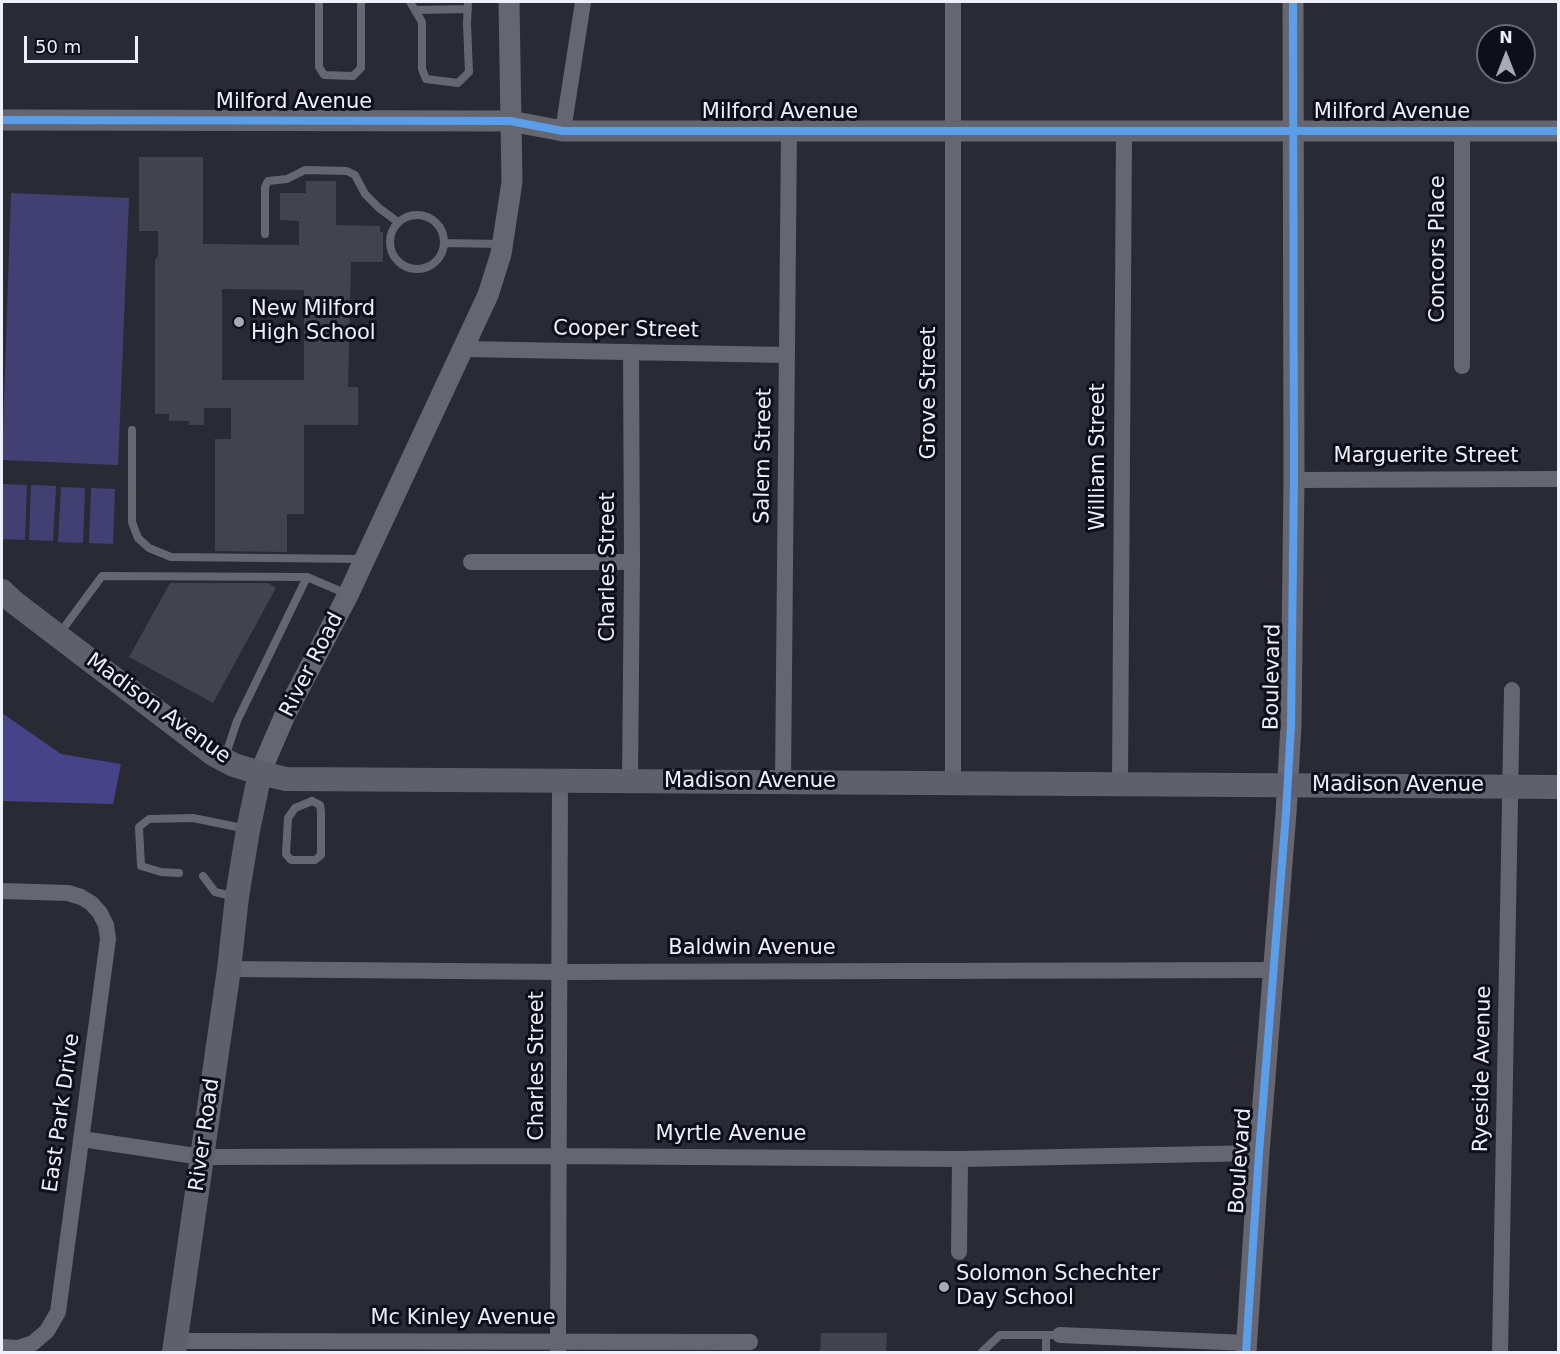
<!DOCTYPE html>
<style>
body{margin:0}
#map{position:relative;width:1560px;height:1354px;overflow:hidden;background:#2a2a35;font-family:"DejaVu Sans",sans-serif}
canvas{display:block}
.frame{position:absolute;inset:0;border:3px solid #eeeffd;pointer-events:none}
.north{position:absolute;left:1476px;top:24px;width:60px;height:60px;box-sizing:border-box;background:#0f0f19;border:2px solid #686974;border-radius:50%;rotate:0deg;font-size:16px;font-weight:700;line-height:24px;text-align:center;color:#eeeffd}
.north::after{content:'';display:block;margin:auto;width:21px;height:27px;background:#a9aab7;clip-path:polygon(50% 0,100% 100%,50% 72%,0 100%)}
.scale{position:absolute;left:24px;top:36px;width:114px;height:27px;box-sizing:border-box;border:3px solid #eeeffd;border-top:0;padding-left:8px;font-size:18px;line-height:21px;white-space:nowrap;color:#eeeffd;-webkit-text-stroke:4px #0f0f19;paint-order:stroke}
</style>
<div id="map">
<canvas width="1560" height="1354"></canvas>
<div class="frame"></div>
<div class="north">N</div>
<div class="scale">50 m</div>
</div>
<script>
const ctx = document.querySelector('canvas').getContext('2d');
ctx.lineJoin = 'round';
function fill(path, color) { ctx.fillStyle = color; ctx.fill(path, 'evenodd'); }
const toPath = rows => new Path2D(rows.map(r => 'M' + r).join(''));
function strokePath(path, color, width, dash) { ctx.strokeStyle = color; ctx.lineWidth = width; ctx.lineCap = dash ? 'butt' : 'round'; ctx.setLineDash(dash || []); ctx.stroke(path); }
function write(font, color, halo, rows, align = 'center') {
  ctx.font = font + ' "DejaVu Sans",sans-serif'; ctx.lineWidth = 6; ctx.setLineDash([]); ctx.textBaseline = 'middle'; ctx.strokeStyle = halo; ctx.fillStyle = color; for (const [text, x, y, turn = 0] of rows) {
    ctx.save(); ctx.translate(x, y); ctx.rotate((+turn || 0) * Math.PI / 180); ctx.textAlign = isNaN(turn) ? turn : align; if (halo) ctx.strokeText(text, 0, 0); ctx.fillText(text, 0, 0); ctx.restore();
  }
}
const green = toPath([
 [11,193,129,198,118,465,2,460],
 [2,484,27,485,25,540,2,539],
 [31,485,56,486,53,541,29,540],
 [61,487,85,488,83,543,58,542],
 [91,488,115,489,113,544,89,543]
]);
const forest = toPath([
 [2,713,61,754,121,764,113,804,2,801]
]);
const building = toPath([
 [139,157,203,157,203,244,299,245,299,221,280,220,280,193,306,193,306,181,336,181,336,225,380,226,380,232,383,232,383,262,351,262,348,387,358,387,358,425,304,425,304,514,287,514,287,552,215,551,215,439,231,439,231,408,204,408,204,425,189,425,189,421,169,421,169,414,155,414,155,260,158,257,158,231,139,231],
 [222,289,304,290,304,380,222,380],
 [170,583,268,583,276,588,213,703,129,657],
 [821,1333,887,1333,886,1353,820,1353]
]);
const service = toPath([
 [319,2,319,67,324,75,353,76,361,68,361,2],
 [410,2,422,22,422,69,426,79,458,83,469,72,467,24,468,2],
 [416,10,468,9],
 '390 242a27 27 0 1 1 54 0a27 27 0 1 1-54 0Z',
 [265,234,265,187,268,181,287,179,305,170,347,171,355,175,365,194,379,208,398,222],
 [445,243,501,244],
 [132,430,132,522,138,538,149,548,171,557,364,559],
 [60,633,102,576,307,577,347,594],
 [225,757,237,721,307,577],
 [312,801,320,805,321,812,321,855,315,860,291,860,286,854,288,818,295,808,312,801],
 [179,873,161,872,141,866,139,827,149,819,193,818,247,829],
 [203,876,215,892,236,897],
 [982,1352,1000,1335,1060,1335],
 [1046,1352,1046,1335]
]);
const minor = toPath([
 [953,2,953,784],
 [563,131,583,2],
 [1462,131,1462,366],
 [464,349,787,355],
 [1294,480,1558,479],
 [471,562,632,562],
 [630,781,632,562,631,352],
 [783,783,789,130],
 [1120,784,1124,130],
 [2,891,68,893,81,897,91,903,100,913,106,925,108,939,58,1312,47,1331,33,1343,18,1348,2,1347],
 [229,969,561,972,1275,970],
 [82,1139,202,1157,560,1156,960,1159,1259,1153],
 [959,1252,960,1159],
 [1060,1335,1247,1343],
 [176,1341,750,1342],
 [558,1352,560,780],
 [1500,1352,1512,690]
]);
const tertiary = toPath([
 [2,120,510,121,563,131,1558,131],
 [260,773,285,715,348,595,488,295,501,254,512,182,509,2],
 [1246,1352,1259,1153,1286,813,1291,725,1294,480,1293,2]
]);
const secondary = toPath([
 [2,591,15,603,213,754,234,765,260,773,286,779,1558,787],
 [174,1352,229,969,237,897,248,830,260,773]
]);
const cycleway = toPath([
 [2,120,510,121,563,131,1558,131],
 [1246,1352,1259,1153,1286,813,1291,725,1294,480,1293,2]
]);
const markers = [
 [239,322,6,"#a9aab7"],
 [944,1287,6,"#a9aab7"]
];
const streetNames = [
 ["Milford Avenue",294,103],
 ["Milford Avenue",780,113],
 ["Milford Avenue",1392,113],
 ["Concors Place",1439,249,-90],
 ["Cooper Street",626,330,1],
 ["Grove Street",930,393,-90],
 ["Salem Street",764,456,-89],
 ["William Street",1099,457,-90],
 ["Marguerite Street",1426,457],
 ["Charles Street",609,567,-90],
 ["River Road",312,665,-63],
 ["Boulevard",1273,677,-89],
 ["Madison Avenue",158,709,36],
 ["Madison Avenue",750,782],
 ["Madison Avenue",1398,786],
 ["Baldwin Avenue",752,949],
 ["Charles Street",538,1066,-90],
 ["Ryeside Avenue",1483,1069,-89],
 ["East Park Drive",62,1113,-82],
 ["River Road",205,1135,-82],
 ["Myrtle Avenue",731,1135],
 ["Boulevard",1241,1161,-86],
 ["Mc Kinley Avenue",463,1319]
];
const poiNames = [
 ["New Milford",251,310],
 ["High School",251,334],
 ["Solomon Schechter",956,1275],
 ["Day School",956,1299]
];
fill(green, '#424073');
fill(forest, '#474388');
fill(building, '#43434d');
strokePath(service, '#666671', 8);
strokePath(minor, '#666671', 16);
strokePath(tertiary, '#666671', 21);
strokePath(secondary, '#5f606c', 24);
strokePath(cycleway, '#5a9eea', 8);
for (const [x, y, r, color] of markers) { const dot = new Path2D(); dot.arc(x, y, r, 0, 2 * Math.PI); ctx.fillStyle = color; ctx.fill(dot); strokePath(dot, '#0f0f19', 2); }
write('21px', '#eeeffd', '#0f0f19', streetNames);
write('21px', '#eeeffd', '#0f0f19', poiNames, 'left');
</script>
